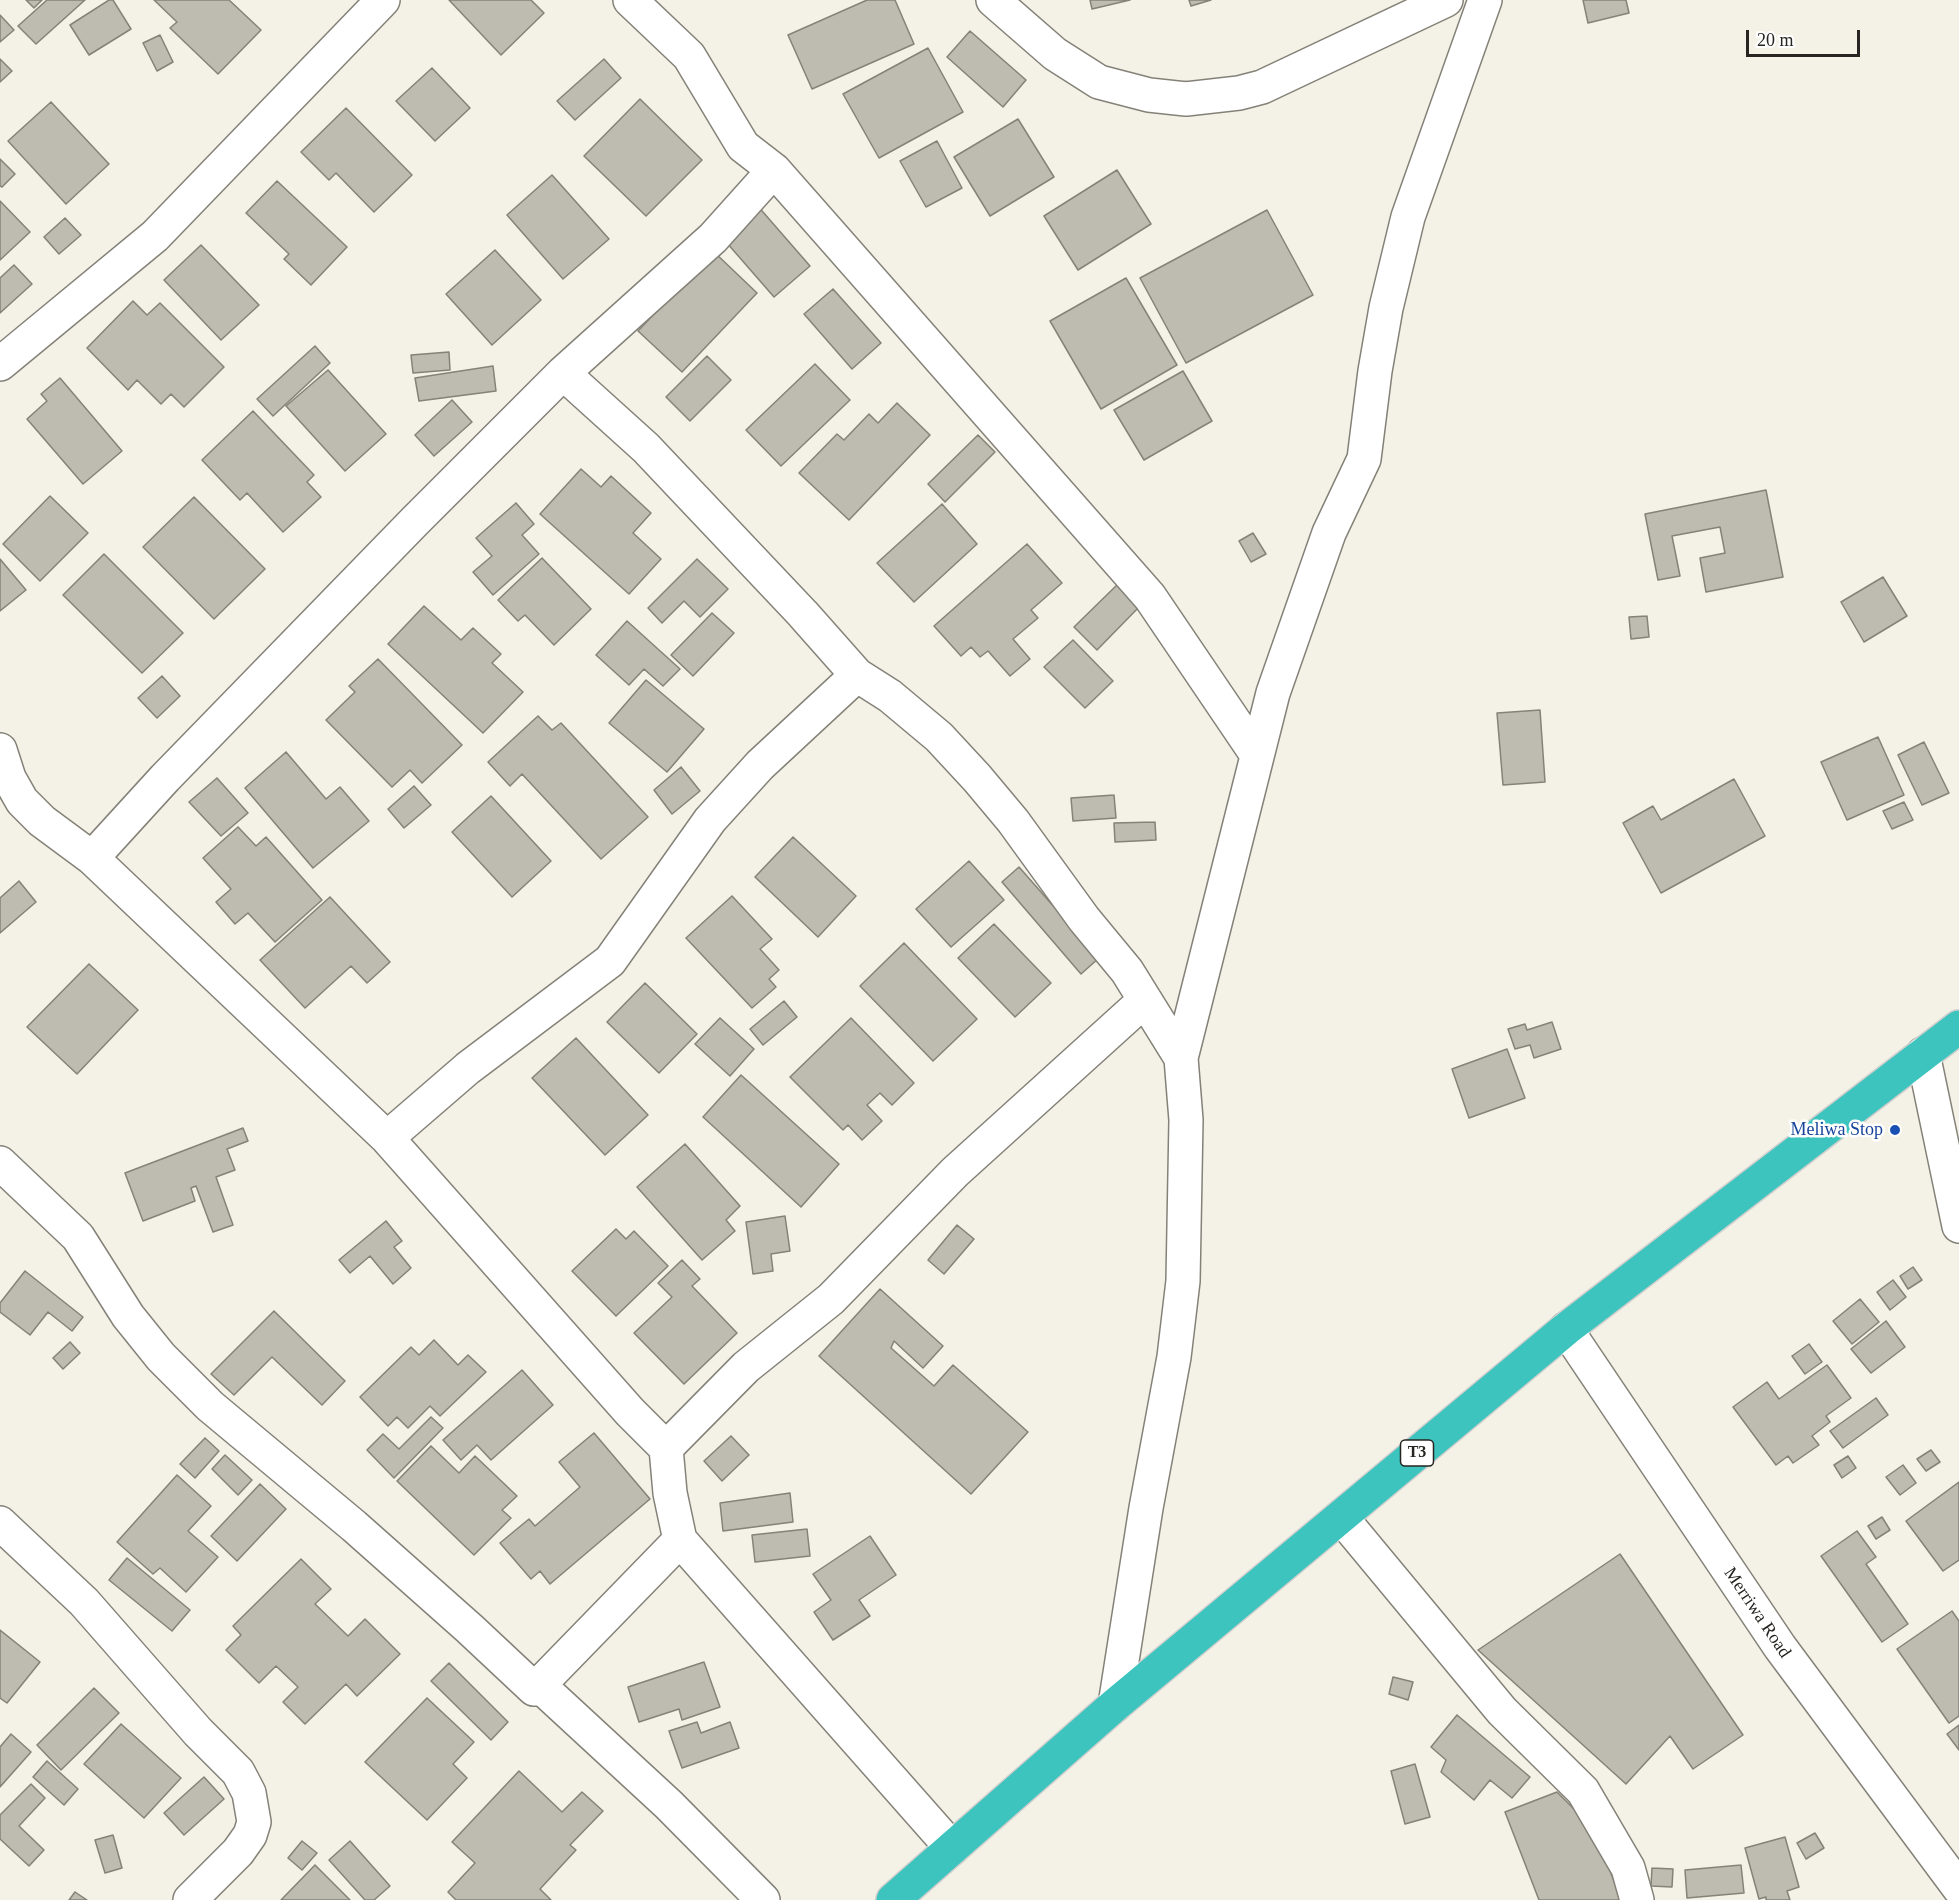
<!DOCTYPE html>
<style>
body{margin:0}
#map{position:relative;width:1959px;height:1900px;overflow:hidden;background:#f4f1e6;font-family:Georgia,serif}
canvas{display:block}
.scale{position:absolute;left:1746px;top:30px;width:114px;height:27px;box-sizing:border-box;border:3px solid #262521;border-top:0;padding-left:8px;font-size:18px;line-height:21px;white-space:nowrap;color:#262521;-webkit-text-stroke:4px #fff;paint-order:stroke}
</style>
<div id="map">
<canvas width="1959" height="1900"></canvas>
<div class="scale">20 m</div>
</div>
<script>
const ctx = document.querySelector('canvas').getContext('2d');
ctx.lineJoin = 'round';
function fill(path, color) { ctx.fillStyle = color; ctx.fill(path, 'evenodd'); }
const toPath = rows => new Path2D(rows.map(r => 'M' + r).join(''));
function strokePath(path, color, width, dash) { ctx.strokeStyle = color; ctx.lineWidth = width; ctx.lineCap = dash ? 'butt' : 'round'; ctx.setLineDash(dash || []); ctx.stroke(path); }
function write(font, color, halo, rows, align = 'center') {
  ctx.font = font + ' Georgia,serif'; ctx.lineWidth = 5; ctx.setLineDash([]); ctx.textBaseline = 'middle'; ctx.strokeStyle = halo; ctx.fillStyle = color; for (const [text, x, y, turn = 0] of rows) {
    ctx.save(); ctx.translate(x, y); ctx.rotate((+turn || 0) * Math.PI / 180); ctx.textAlign = isNaN(turn) ? turn : align; if (halo) ctx.strokeText(text, 0, 0); ctx.fillText(text, 0, 0); ctx.restore();
  }
}
const building = toPath([
 [26,0,42,0,34,8,26,0],
 [47,0,85,0,36,44,18,26,47,0],
 [109,0,113,0,131,29,89,55,70,25,109,0],
 [154,0,229,0,261,30,218,74,170,28,177,22,154,0],
 [449,0,531,0,544,13,501,55,449,0],
 [867,0,895,0,914,44,812,89,788,35,867,0],
 [1090,0,1130,0,1092,9,1090,0],
 [1189,0,1211,0,1191,6,1189,0],
 [1583,0,1626,0,1629,13,1588,23,1583,0],
 [0,15,14,30,0,42,0,15],
 [970,31,1026,80,1003,107,947,57,970,31],
 [160,35,173,62,157,71,143,43,160,35],
 [928,48,963,112,879,158,843,94,928,48],
 [0,59,12,71,0,82,0,59],
 [604,59,621,78,575,120,557,101,604,59],
 [432,68,470,108,435,141,396,101,432,68],
 [640,99,702,160,646,216,584,156,640,99],
 [51,102,109,164,66,204,8,141,51,102],
 [346,108,412,175,374,212,336,173,329,180,301,152,346,108],
 [1018,119,1054,177,990,216,954,157,1018,119],
 [937,141,962,188,926,207,900,161,937,141],
 [0,159,15,174,2,187,0,186,0,159],
 [1117,170,1151,224,1078,270,1044,216,1117,170],
 [552,175,609,239,563,279,507,215,552,175],
 [277,181,347,247,311,285,284,259,289,254,246,213,277,181],
 [0,201,30,232,0,260,0,201],
 [756,204,810,266,774,297,720,235,756,204],
 [1267,210,1313,295,1186,363,1140,278,1267,210],
 [65,218,81,235,59,254,44,237,65,218],
 [201,245,259,305,221,340,164,280,201,245],
 [495,250,541,300,492,345,446,294,495,250],
 [713,251,757,293,682,372,638,331,713,251],
 [14,265,32,284,0,313,0,278,14,265],
 [1126,278,1177,365,1101,409,1050,321,1126,278],
 [833,289,881,343,852,369,804,314,833,289],
 [133,301,147,315,160,303,224,367,184,407,171,394,161,404,137,380,128,390,87,348,133,301],
 [315,346,330,363,273,416,257,399,315,346],
 [449,352,450,370,413,373,411,355,449,352],
 [707,356,731,380,690,421,666,397,707,356],
 [815,364,850,400,781,466,746,430,815,364],
 [493,366,496,391,419,401,415,378,493,366],
 [328,370,386,434,345,471,286,406,328,370],
 [1183,371,1212,421,1144,460,1114,410,1183,371],
 [60,378,122,451,83,484,27,419,47,401,41,394,60,378],
 [452,400,472,422,434,456,415,435,452,400],
 [897,403,930,435,849,520,799,473,837,434,844,440,869,414,878,423,897,403],
 [253,411,314,475,307,482,321,497,283,532,247,493,240,500,202,460,253,411],
 [978,435,995,452,945,502,928,484,978,435],
 [581,469,601,487,611,476,651,513,633,533,661,559,629,594,540,514,581,469],
 [1766,490,1783,577,1706,592,1700,558,1725,553,1720,527,1672,536,1680,576,1658,580,1645,514,1766,490],
 [50,496,88,533,40,581,3,544,50,496],
 [194,497,265,569,214,619,143,547,194,497],
 [516,503,534,524,522,535,539,554,493,595,473,572,492,556,476,538,516,503],
 [942,504,977,544,914,602,877,563,942,504],
 [1253,533,1266,554,1251,562,1239,541,1253,533],
 [1027,544,1062,583,1031,610,1038,618,1013,639,1030,659,1010,676,988,651,980,657,971,647,961,656,934,626,1027,544],
 [104,554,183,633,142,673,63,595,104,554],
 [542,558,591,609,554,645,525,615,518,621,498,600,542,558],
 [0,559,26,590,0,611,0,559],
 [697,559,728,589,700,617,684,601,662,623,648,608,697,559],
 [1883,577,1907,616,1864,642,1841,602,1883,577],
 [1119,583,1141,605,1097,650,1074,627,1119,583],
 [424,606,461,640,473,628,501,654,492,663,523,692,483,733,388,644,424,606],
 [712,613,734,633,693,676,671,655,712,613],
 [1647,616,1649,637,1631,639,1629,617,1647,616],
 [627,621,680,669,663,686,644,669,629,685,596,655,627,621],
 [1073,640,1113,681,1085,708,1044,667,1073,640],
 [378,659,462,745,422,783,410,770,392,787,326,720,355,692,349,686,378,659],
 [162,676,180,696,157,718,138,698,162,676],
 [646,680,704,729,667,772,609,723,646,680],
 [1540,710,1545,782,1503,785,1497,713,1540,710],
 [538,716,552,730,561,723,648,817,601,859,522,774,510,786,488,762,538,716],
 [1878,737,1904,795,1847,820,1821,762,1878,737],
 [1924,742,1949,793,1922,805,1898,755,1924,742],
 [286,752,326,799,340,787,369,821,313,868,245,788,286,752],
 [681,767,700,791,672,814,654,790,681,767],
 [217,778,248,813,221,836,189,802,217,778],
 [1734,779,1765,836,1661,893,1623,823,1653,806,1661,820,1734,779],
 [414,786,431,805,404,828,388,809,414,786],
 [1114,795,1116,818,1073,821,1071,798,1114,795],
 [491,796,551,861,512,897,452,832,491,796],
 [1904,802,1913,820,1892,829,1883,811,1904,802],
 [1155,822,1156,840,1115,842,1114,823,1155,822],
 [238,827,256,846,266,837,322,900,275,942,248,913,235,924,216,902,231,889,203,858,238,827],
 [793,837,856,896,818,937,755,877,793,837],
 [969,861,1004,900,951,947,916,909,969,861],
 [1019,867,1099,958,1081,974,1002,882,1019,867],
 [19,881,36,902,0,933,0,898,19,881],
 [732,896,772,939,760,949,779,970,769,979,776,987,752,1008,686,938,732,896],
 [330,897,390,962,367,983,351,966,305,1008,260,960,330,897],
 [994,924,1051,983,1015,1017,958,958,994,924],
 [904,943,977,1019,933,1061,860,986,904,943],
 [89,964,138,1010,77,1074,27,1027,89,964],
 [645,983,697,1034,659,1073,607,1022,645,983],
 [784,1001,797,1017,763,1045,750,1029,784,1001],
 [720,1018,754,1049,730,1076,695,1044,720,1018],
 [851,1018,914,1083,892,1105,880,1093,867,1105,882,1121,862,1140,848,1125,843,1130,790,1077,851,1018],
 [1552,1022,1561,1049,1534,1058,1530,1045,1515,1049,1508,1029,1525,1024,1527,1030,1552,1022],
 [576,1038,648,1115,605,1155,532,1078,576,1038],
 [1507,1049,1525,1098,1469,1118,1452,1069,1507,1049],
 [741,1075,839,1164,801,1207,703,1117,741,1075],
 [243,1128,248,1141,227,1149,235,1170,216,1177,233,1225,213,1232,196,1186,191,1188,195,1201,143,1221,125,1173,243,1128],
 [685,1144,740,1206,726,1220,735,1231,702,1260,637,1187,685,1144],
 [785,1216,790,1251,771,1254,773,1271,753,1274,746,1222,785,1216],
 [386,1221,402,1241,394,1247,411,1268,393,1284,370,1256,350,1273,339,1260,386,1221],
 [957,1225,974,1239,944,1274,928,1260,957,1225],
 [616,1229,626,1239,634,1231,668,1266,616,1316,572,1271,616,1229],
 [682,1260,700,1279,692,1286,737,1333,684,1384,634,1333,672,1297,658,1283,682,1260],
 [1913,1267,1922,1280,1908,1289,1900,1276,1913,1267],
 [25,1271,83,1317,72,1331,48,1312,30,1335,0,1312,0,1303,25,1271],
 [1893,1280,1906,1297,1890,1310,1877,1292,1893,1280],
 [880,1289,943,1346,923,1368,894,1341,891,1348,934,1386,953,1365,1028,1432,971,1494,819,1356,880,1289],
 [1860,1299,1879,1322,1852,1344,1833,1321,1860,1299],
 [274,1311,345,1381,322,1405,272,1357,234,1395,211,1374,274,1311],
 [1886,1321,1905,1347,1871,1373,1851,1349,1886,1321],
 [434,1340,458,1365,468,1355,486,1372,440,1416,430,1406,408,1428,397,1417,388,1426,360,1397,411,1347,419,1355,434,1340],
 [70,1342,80,1353,63,1369,53,1358,70,1342],
 [1809,1344,1822,1362,1805,1374,1792,1356,1809,1344],
 [1827,1365,1851,1398,1826,1416,1830,1422,1812,1436,1819,1445,1793,1463,1788,1456,1776,1465,1733,1407,1767,1382,1779,1399,1827,1365],
 [522,1370,553,1405,491,1460,477,1445,461,1460,443,1440,522,1370],
 [1876,1398,1888,1415,1843,1448,1830,1431,1876,1398],
 [431,1417,443,1428,394,1478,367,1450,383,1434,399,1449,431,1417],
 [594,1433,650,1499,550,1584,540,1571,531,1579,500,1543,529,1519,535,1526,580,1487,559,1462,594,1433],
 [731,1436,749,1455,722,1481,704,1461,731,1436],
 [205,1438,219,1451,195,1478,180,1464,205,1438],
 [431,1446,459,1473,475,1456,517,1496,502,1510,511,1518,474,1555,397,1481,431,1446],
 [1931,1450,1940,1462,1926,1471,1917,1459,1931,1450],
 [225,1455,252,1480,238,1495,212,1469,225,1455],
 [1848,1456,1856,1468,1842,1478,1834,1465,1848,1456],
 [1903,1465,1916,1483,1900,1495,1886,1477,1903,1465],
 [177,1475,211,1506,188,1531,218,1557,186,1592,160,1568,153,1574,117,1542,177,1475],
 [1959,1482,1959,1560,1943,1571,1906,1521,1959,1482],
 [260,1484,286,1509,237,1561,211,1536,260,1484],
 [790,1493,793,1522,723,1531,720,1503,790,1493],
 [1882,1517,1890,1530,1876,1539,1868,1526,1882,1517],
 [807,1529,810,1556,755,1562,752,1535,807,1529],
 [1857,1531,1876,1557,1866,1564,1908,1624,1882,1642,1821,1556,1857,1531],
 [870,1536,896,1575,859,1600,870,1616,833,1640,814,1612,831,1600,813,1574,870,1536],
 [1620,1554,1743,1735,1693,1769,1670,1736,1626,1784,1478,1650,1620,1554],
 [127,1558,190,1610,172,1631,109,1580,127,1558],
 [301,1559,331,1589,315,1604,348,1636,365,1619,400,1654,357,1696,346,1684,305,1724,283,1702,298,1687,276,1666,259,1683,226,1650,241,1635,233,1626,301,1559],
 [1952,1611,1959,1621,1959,1716,1949,1723,1897,1649,1952,1611],
 [0,1630,40,1662,7,1703,0,1698,0,1630],
 [704,1662,720,1707,682,1720,679,1709,639,1722,628,1687,704,1662],
 [449,1663,508,1722,491,1740,431,1681,449,1663],
 [1393,1677,1413,1682,1408,1700,1389,1694,1393,1677],
 [94,1688,119,1713,61,1770,37,1745,94,1688],
 [427,1698,474,1742,453,1764,467,1778,427,1820,365,1762,427,1698],
 [1457,1715,1530,1777,1512,1798,1490,1780,1474,1800,1441,1772,1446,1760,1431,1747,1457,1715],
 [697,1722,701,1733,730,1722,739,1748,682,1768,669,1731,697,1722],
 [121,1724,181,1778,144,1818,84,1764,121,1724],
 [1959,1725,1959,1750,1947,1734,1959,1725],
 [11,1734,31,1752,0,1787,0,1747,11,1734],
 [47,1761,78,1789,64,1805,33,1777,47,1761],
 [1415,1764,1430,1817,1405,1824,1391,1771,1415,1764],
 [519,1771,562,1812,582,1792,603,1811,570,1845,576,1850,540,1889,551,1900,456,1900,448,1892,475,1863,452,1842,519,1771],
 [204,1777,224,1799,184,1835,164,1813,204,1777],
 [31,1784,45,1798,19,1826,44,1850,29,1866,0,1839,0,1815,31,1784],
 [1557,1792,1595,1830,1621,1900,1539,1900,1505,1812,1557,1792],
 [1815,1833,1824,1848,1806,1859,1797,1843,1815,1833],
 [113,1835,122,1868,105,1873,95,1840,113,1835],
 [1785,1837,1799,1887,1787,1891,1790,1900,1766,1900,1766,1897,1759,1899,1745,1848,1785,1837],
 [302,1841,317,1853,302,1870,288,1858,302,1841],
 [350,1841,390,1886,374,1900,365,1900,329,1860,350,1841],
 [315,1865,350,1900,281,1900,315,1865],
 [1741,1865,1744,1893,1687,1898,1685,1870,1741,1865],
 [1652,1868,1673,1869,1672,1887,1651,1886,1652,1868],
 [75,1892,87,1900,69,1900,75,1892]
]);
const street = toPath([
 [993,0,1055,54,1099,82,1149,95,1186,99,1239,93,1262,87,1446,0],
 [774,170,1150,597,1257,755],
 [0,364,155,236,383,0],
 [563,373,646,448,803,614,857,675,890,696,939,737,977,778,1013,821,1084,919,1127,971,1181,1058,1186,1120,1183,1281,1174,1357,1146,1508,1115,1705],
 [0,750,9,778,22,801,42,821,92,858,387,1138,630,1412,666,1448,670,1493,680,1540,952,1848],
 [92,858,165,778,415,521,563,373,713,238,774,170,743,146,689,56,630,0],
 [1923,1054,1959,1226],
 [1181,1058,1273,693,1329,533,1364,459,1375,371,1386,308,1408,217,1485,0],
 [387,1138,468,1068,610,961,710,820,760,765,857,675],
 [0,1163,78,1237,128,1316,161,1357,210,1406,354,1526,470,1629,534,1689,539,1685,669,1805,763,1900],
 [666,1448,746,1367,831,1299,955,1172,1145,1000],
 [1341,1517,1502,1711,1583,1791,1628,1868,1637,1900],
 [0,1523,84,1602,198,1732,238,1772,249,1793,254,1822,250,1835,238,1852,190,1900],
 [539,1685,680,1540]
]);
const secondary = toPath([
 [1566,1329,1780,1647,1959,1888]
]);
const highway = toPath([
 [893,1900,1115,1705,1566,1329,1959,1027]
]);
const markers = [
 [1895,1130,6,"#1a4fb4"]
];
const shields = [
 [1417,1453,33]
];
const shieldNames = [
 ["T3",1417,1453]
];
const transitNames = [
 ["Meliwa Stop",1883,1130]
];
const streetNames = [
 ["Merriwa Road",1757,1613,56]
];
fill(building, '#bebbb1');
strokePath(building, '#858278', 1.5);
strokePath(street, '#848278', 36);
strokePath(secondary, '#848278', 36);
strokePath(highway, '#cfcfce', 36);
strokePath(street, '#fff', 33);
strokePath(secondary, '#fff', 33);
strokePath(highway, '#3dc4be', 33);
for (const [x, y, r, color] of markers) { const dot = new Path2D(); dot.arc(x, y, r, 0, 2 * Math.PI); ctx.fillStyle = color; ctx.fill(dot); strokePath(dot, '#fff', 2); }
for (const [x, y, w] of shields) { const box = new Path2D(); box.roundRect(x - w / 2, y - 13, w, 26, 4.5); ctx.fillStyle = '#fff'; ctx.fill(box); strokePath(box, '#262521', 1.5); }
write('bold 16px', '#262521', null, shieldNames);
write('18px', '#164399', '#fff', transitNames, 'right');
write('18px', '#262521', '#fff', streetNames);
</script>
